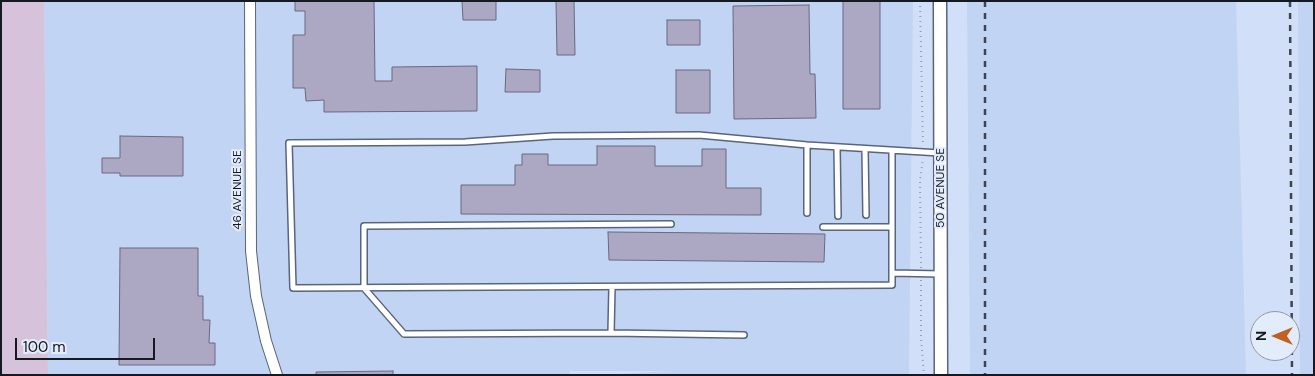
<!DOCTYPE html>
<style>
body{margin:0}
#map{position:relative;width:1315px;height:376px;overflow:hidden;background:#d1dff8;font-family:"DM Sans",sans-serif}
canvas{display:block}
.frame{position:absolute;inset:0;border:2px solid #141922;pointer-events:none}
.north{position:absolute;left:1250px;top:311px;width:50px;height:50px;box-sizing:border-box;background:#e3ecfb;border:1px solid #9098a4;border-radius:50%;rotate:270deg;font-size:14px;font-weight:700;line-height:20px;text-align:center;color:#141922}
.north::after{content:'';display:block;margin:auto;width:18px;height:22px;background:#c26023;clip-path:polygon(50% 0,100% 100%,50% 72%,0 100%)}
.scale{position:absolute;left:15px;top:338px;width:140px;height:22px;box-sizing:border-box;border:2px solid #141922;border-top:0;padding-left:6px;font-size:15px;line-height:18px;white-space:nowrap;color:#141922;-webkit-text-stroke:4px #e3ecfb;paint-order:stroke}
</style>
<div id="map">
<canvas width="1315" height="376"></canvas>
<div class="frame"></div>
<div class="north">N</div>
<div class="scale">100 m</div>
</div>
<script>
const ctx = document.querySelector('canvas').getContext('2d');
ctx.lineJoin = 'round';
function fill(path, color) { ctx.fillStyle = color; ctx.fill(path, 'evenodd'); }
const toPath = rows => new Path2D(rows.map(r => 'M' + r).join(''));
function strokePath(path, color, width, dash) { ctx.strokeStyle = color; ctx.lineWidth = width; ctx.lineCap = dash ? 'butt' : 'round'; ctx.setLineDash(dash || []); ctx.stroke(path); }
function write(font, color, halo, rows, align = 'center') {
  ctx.font = font + ' "DM Sans",sans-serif'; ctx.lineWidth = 4; ctx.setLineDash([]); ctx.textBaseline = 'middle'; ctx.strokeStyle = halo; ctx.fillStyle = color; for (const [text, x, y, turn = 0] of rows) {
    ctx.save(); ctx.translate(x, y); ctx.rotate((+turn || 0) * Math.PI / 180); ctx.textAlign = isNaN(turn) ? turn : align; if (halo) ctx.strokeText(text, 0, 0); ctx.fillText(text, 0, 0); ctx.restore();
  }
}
const built = toPath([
 [44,1,913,1,909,375,601,375,674,371,570,371,569,375,48,375],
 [967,1,1236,1,1246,375,970,375],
 [1298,1,1314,1,1314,375,1300,375]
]);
const green = toPath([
 [1,1,44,1,48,375,1,375]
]);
const building = toPath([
 [295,1,374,1,375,81,392,81,392,67,477,66,477,111,324,112,324,100,306,101,305,88,293,88,293,35,305,35,305,11,295,11,295,1],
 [462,1,496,1,496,20,463,20,462,1],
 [556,1,574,1,575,55,557,55,556,1],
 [843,1,880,1,880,109,843,109,843,1],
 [809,5,810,74,815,74,816,118,734,119,733,6,809,5],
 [667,20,700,20,700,45,667,45,667,20],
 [506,69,540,70,540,92,505,92,506,69],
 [676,70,710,70,710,113,676,113,676,70],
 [120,136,183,137,183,176,120,176,120,173,102,173,102,158,120,158,120,136],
 [597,146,655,146,655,166,702,166,702,149,726,149,726,188,761,188,761,215,461,214,461,185,515,185,515,165,522,165,522,154,548,154,548,165,597,165,597,146],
 [608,232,825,234,824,262,609,260,608,232],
 [120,248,198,248,198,296,203,296,203,320,210,320,209,343,215,343,215,365,119,365,120,248],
 [393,371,393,375,316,375,316,372,393,371]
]);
const path = toPath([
 [920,1,923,145],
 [921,268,920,181,923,158],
 [921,280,921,338,924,375]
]);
const service = toPath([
 [807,145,807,213],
 [837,147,838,216],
 [865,149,866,215],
 [892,151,892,285,293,288,289,143,465,142,553,136,699,135,807,145,940,153],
 [823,227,892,227],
 [892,273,941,274],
 [612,287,611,333,404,334,364,288,364,226,671,224],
 [611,333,744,335]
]);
const minor = toPath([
 [250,1,251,251,256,296,266,341,277,375]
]);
const tertiary = toPath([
 [940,1,941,375]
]);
const rail = toPath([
 [985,1,985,375],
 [1290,1,1292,375]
]);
const streetNames = [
 ["50 AVENUE SE",941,188,-90],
 ["46 AVENUE SE",238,190,-90]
];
fill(built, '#c2d4f3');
fill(green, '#d6c2da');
fill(building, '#aca8c3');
strokePath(building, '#6b6880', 1);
strokePath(service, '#59657b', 8);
strokePath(minor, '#59657b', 12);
strokePath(tertiary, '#59657b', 15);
strokePath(path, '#95a0b4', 2, [1, 4]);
strokePath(service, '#fff', 5);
strokePath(minor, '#fff', 10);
strokePath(tertiary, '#fff', 12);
strokePath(rail, '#3e4551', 2.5, [6, 6]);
write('12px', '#141922', '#e3ecfb', streetNames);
</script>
